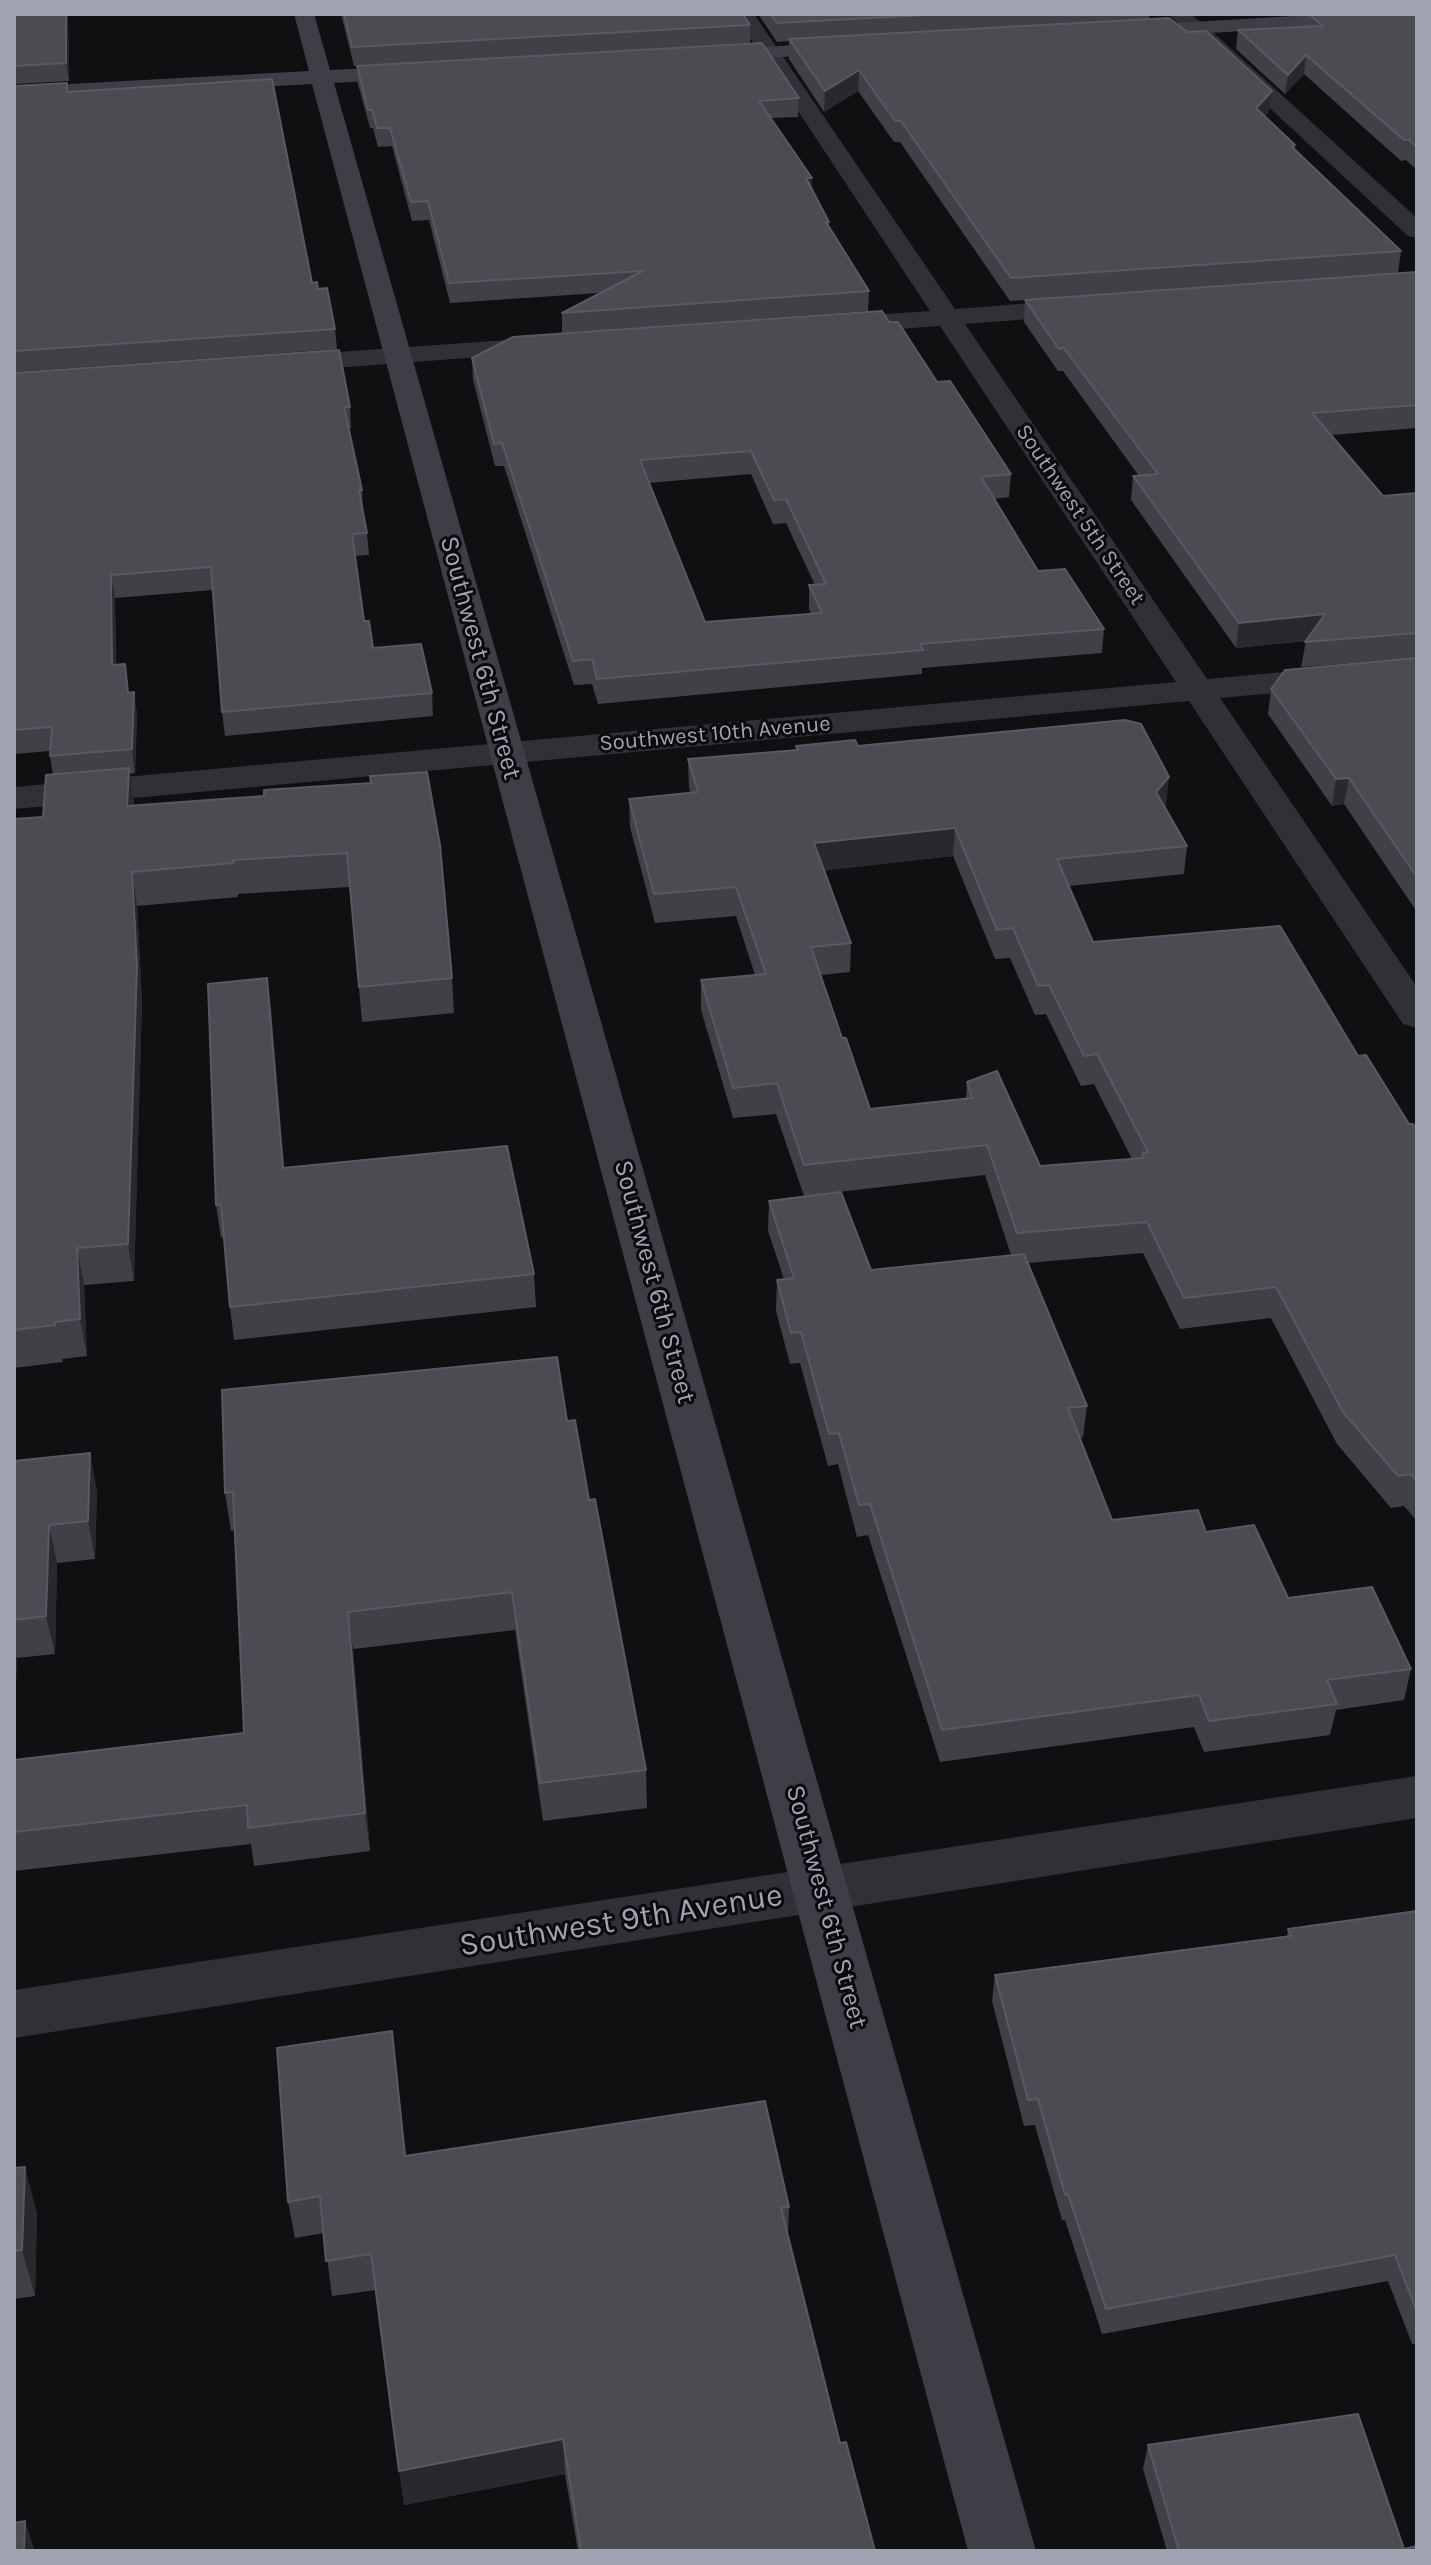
<!DOCTYPE html>
<style>
body{margin:0}
#map{position:relative;width:1431px;height:2565px;overflow:hidden;background:#100f11;font-family:Karla,sans-serif}
canvas{display:block}
.frame{position:absolute;inset:0;border:16px solid #a0a3b2;pointer-events:none}
</style>
<div id="map">
<canvas width="1431" height="2565"></canvas>
<div class="frame"></div>
</div>
<script>
const ctx = document.querySelector('canvas').getContext('2d');
ctx.lineJoin = 'round';
const toPath = rows => new Path2D(rows.map(r => 'M' + r).join(''));
function fill(path, color) { ctx.fillStyle = color; ctx.fill(path, 'evenodd'); }
function strokePath(path, color, width, dash) { ctx.strokeStyle = color; ctx.lineWidth = width; ctx.lineCap = dash ? 'butt' : 'round'; ctx.setLineDash(dash || []); ctx.stroke(path); }
function write(font, color, halo, rows, align = 'center') {
  ctx.font = font + ' Karla,sans-serif'; ctx.lineWidth = 6; ctx.setLineDash([]); ctx.textBaseline = 'middle'; ctx.strokeStyle = halo; ctx.fillStyle = color; for (const [text, x, y, turn = 0] of rows) {
    ctx.save(); ctx.translate(x, y); ctx.rotate((+turn || 0) * Math.PI / 180); ctx.textAlign = isNaN(turn) ? turn : align; if (halo) ctx.strokeText(text, 0, 0); ctx.fillText(text, 0, 0); ctx.restore();
  }
}
const street = toPath([
 [734,14,754,14,955,309,1083,299,1092,302,1096,307,1092,312,1083,315,965,324,1207,679,1417,660,1417,680,1220,698,1417,987,1417,1028,1403,1024,1189,701,14,809,14,787,1176,682,940,326,829,334,820,332,816,326,820,320,829,318,930,311,734,14],
 [1168,14,1191,14,1217,36,1417,218,1417,238,1408,236,1168,14],
 [549,337,558,339,562,345,558,351,282,372,272,370,269,364,272,358,282,356,549,337],
 [1417,1776,1417,1818,14,2038,14,1990,1417,1776]
]);
const secondary = toPath([
 [294,14,314,14,330,70,419,66,430,72,419,78,334,83,1036,2551,968,2551,312,84,14,101,14,87,309,71,294,14],
 [1328,14,1417,14,1417,21,1123,38,1113,32,1123,26,1328,14],
 [850,42,857,44,861,48,857,52,707,62,696,56,707,50,850,42]
]);
const wall = toPath([
 [14,14,68,14,69,81,14,84],
 [341,14,743,14,750,25,750,43,354,66],
 [758,14,1150,14,1149,19,1269,112,1265,116,1295,145,1295,150,1401,251,1398,273,1417,272,1417,428,1331,435,1383,496,1417,493,1417,658,1301,667,1306,641,1236,648,1131,500,1133,476,1139,476,1063,371,1058,371,1024,322,1025,300,1010,301,900,142,894,142,858,91,824,112,789,59,789,41,777,42],
 [1306,14,1417,14,1417,170,1406,160,1401,161,1304,74,1285,94,1236,49,1238,30,1304,27],
 [357,66,799,98,798,117,771,118,829,222,829,227,869,291,868,311,562,333,562,313,599,293,450,303,429,220,412,221,392,146,378,147,373,128,370,128,358,84],
 [14,86,68,92,312,283,318,289,335,329,337,349,14,372],
 [889,322,1011,474,1009,497,994,499,1038,571,1104,629,1102,653,922,668,922,674,598,704,592,684,574,685,504,466,495,466,473,380,472,358],
 [751,474,773,524,786,523,815,585,809,585,809,609,811,614,705,622,649,483],
 [14,373,350,407,351,428,349,428,362,490,363,512,367,533,369,555,355,556,364,621,373,648,432,693,433,716,225,736,222,712,213,590,115,598,116,665,129,693,134,692,137,716,135,773,130,774,134,806,264,796,371,783,452,978,454,1013,362,1022,350,887,238,894,238,897,137,906,142,1001,134,1281,84,1285,87,1356,62,1359,63,1362,14,1368,14,819,43,817,53,775,50,756,50,751,14,754],
 [1417,658,1417,912,1344,804,1332,806,1268,714,1271,689],
 [796,746,858,746,1166,806,1165,807,1187,846,1184,874,1069,886,1093,942,1358,1056,1409,1124,1417,1130,1417,1521,1404,1506,1391,1508,1337,1444,1271,1318,1180,1329,1143,1253,1028,1263,1087,1406,1083,1437,1080,1438,1112,1520,1206,1532,1288,1598,1411,1669,1404,1700,1336,1710,1330,1735,1204,1752,1194,1727,940,1762,868,1535,857,1537,838,1464,828,1466,800,1363,790,1364,776,1311,777,1280,784,1279,768,1231,769,1201,871,1270,1011,1255,985,1175,804,1196,776,1114,733,1118,701,1010,701,980,755,975,736,916,655,923,630,827,629,799,690,793,689,787,688,759,796,750],
 [953,856,995,959,1010,958,1035,1015,1046,1014,1081,1086,1094,1084,1132,1159,1040,1166,967,1082,966,1099,870,1109,842,1038,821,975,850,972,851,943,824,870],
 [271,1009,284,1168,534,1274,536,1307,234,1340,230,1307,224,1237,221,1238,216,1205],
 [567,1421,589,1500,646,1770,647,1808,543,1821,515,1630,353,1649,370,1851,254,1866,251,1844,14,1871,14,1760,244,1733,235,1530,231,1531,225,1493],
 [14,1461,97,1490,95,1559,57,1563,55,1654,17,1658,14,1731],
 [1417,1911,1417,2344,1412,2344,1388,2281,1102,2334,1065,2220,1062,2220,1035,2125,1024,2126,992,2001,995,1975,1287,1936,1288,1929],
 [392,2031,406,2156,789,2207,788,2236,840,2443,875,2551,578,2551,565,2474,404,2505,376,2290,332,2296,324,2233,295,2238,288,2202],
 [14,2168,37,2213,35,2296,14,2299,14,2301],
 [1148,2445,1404,2549,1417,2551,1167,2551,1143,2469]
]);
const shadedWall = toPath([
 [66,14,68,14,69,81,66,63],
 [1306,55,1304,74,1285,94,1288,75],
 [859,70,858,91,824,112,825,91],
 [1272,91,1269,112,1254,129,1256,108],
 [806,178,812,178,812,197],
 [111,575,115,598,116,689,112,665],
 [1325,614,1322,639,1236,648,1239,623],
 [134,692,137,716,135,773,132,749],
 [129,768,134,801,133,840,127,806],
 [1169,777,1166,806,1152,820,1156,792],
 [1349,778,1344,804,1332,806,1336,779],
 [955,828,953,856,813,872,814,843],
 [132,872,137,906,142,1001,134,1281,128,1244],
 [267,978,271,1009,287,1200,283,1168],
 [77,1248,84,1285,87,1356,80,1319],
 [90,1453,97,1490,95,1559,88,1521],
 [49,1525,57,1563,55,1654,46,1616],
 [348,1612,353,1649,370,1851,365,1813],
 [14,1645,17,1658,14,1731],
 [25,2167,37,2213,35,2296,22,2250],
 [563,2439,565,2474,404,2505,399,2471],
 [25,2521,35,2551,24,2551]
]);
const building = toPath([
 [14,14,66,14,66,63,14,66,14,14],
 [344,14,743,14,750,25,352,47,344,14],
 [770,14,945,14,777,23,770,14],
 [1309,14,1417,14,1417,147,1409,140,1404,140,1306,55,1288,75,1238,30,1323,26,1309,14],
 [1169,18,1187,32,1206,31,1272,91,1256,108,1295,145,1291,146,1401,251,1011,278,901,121,895,121,859,70,825,91,789,39,1169,18],
 [762,43,799,98,759,101,812,178,806,178,829,222,826,222,869,291,562,313,643,271,449,283,428,201,411,202,390,128,377,128,372,110,368,110,357,66,762,43],
 [272,79,312,283,317,282,318,289,327,288,335,329,14,351,14,86,67,83,67,92,272,79],
 [1417,272,1417,405,1312,413,1383,496,1417,493,1417,633,1305,642,1325,614,1239,623,1133,476,1158,474,1064,348,1059,349,1025,300,1417,272],
 [882,311,889,322,898,322,937,382,950,381,1011,474,981,477,1038,571,1065,569,1104,629,920,644,923,650,597,679,592,659,573,661,502,443,494,444,472,358,513,337,882,311],
 [751,451,774,500,786,499,826,584,809,585,822,613,705,622,640,460,751,451],
 [339,350,350,407,344,407,362,490,359,491,367,533,352,534,364,621,369,621,373,648,421,644,432,693,222,712,211,567,111,575,112,665,125,664,128,693,134,692,132,749,50,756,52,727,14,730,14,373,339,350],
 [1417,658,1417,877,1349,778,1336,779,1271,689,1285,670,1417,658],
 [1125,720,1141,724,1169,777,1156,792,1187,846,1057,859,1093,942,1280,926,1358,1056,1366,1055,1409,1124,1413,1124,1417,1130,1417,1481,1411,1474,1398,1476,1343,1412,1276,1287,1184,1298,1147,1222,1017,1233,987,1145,804,1165,777,1083,733,1088,701,980,766,974,736,887,654,894,629,799,698,792,688,759,798,750,796,746,855,740,858,746,1125,720],
 [955,828,997,930,1013,928,1038,986,1049,985,1084,1056,1097,1054,1148,1152,1142,1153,1144,1158,1040,1166,997,1071,967,1082,972,1098,870,1109,846,1038,842,1038,811,947,851,943,814,843,955,828],
 [129,768,127,806,264,796,264,790,371,783,370,776,427,772,440,845,452,978,359,987,347,853,233,860,233,863,132,872,137,966,128,1244,77,1248,80,1319,55,1322,55,1325,14,1330,14,819,43,817,46,775,129,768],
 [267,978,283,1168,507,1146,534,1274,230,1307,221,1204,216,1205,208,984,267,978],
 [841,1192,871,1270,1024,1254,1087,1406,1068,1408,1112,1520,1198,1510,1206,1532,1254,1525,1288,1598,1372,1587,1411,1669,1327,1680,1337,1704,1209,1721,1199,1695,942,1730,870,1504,859,1505,839,1433,829,1434,801,1332,791,1333,777,1280,794,1278,769,1201,841,1192],
 [557,1357,567,1421,575,1420,589,1500,595,1499,646,1770,540,1783,512,1592,348,1612,365,1813,248,1828,247,1805,14,1832,14,1760,244,1733,233,1492,225,1493,222,1390,557,1357],
 [90,1453,88,1521,49,1525,46,1616,14,1620,14,1461,90,1453],
 [1417,1911,1417,2312,1395,2255,1106,2309,1068,2194,1065,2195,1038,2099,1028,2100,995,1975,1291,1936,1288,1929,1417,1911],
 [392,2031,405,2156,765,2101,789,2207,781,2208,840,2443,846,2442,875,2551,581,2551,563,2439,399,2471,371,2254,326,2261,320,2196,288,2202,277,2048,392,2031],
 [25,2167,22,2250,14,2251,14,2168,25,2167],
 [1358,2414,1404,2549,1417,2546,1417,2551,1179,2551,1148,2445,1358,2414],
 [25,2521,24,2551,14,2551,14,2523,25,2521]
]);
const farStreetnames = [
 ["Southwest 5th Street",1080,515,56],
 ["Southwest 10th Avenue",715,734,-5]
];
const streetNames = [
 ["Southwest 6th Street",480,658,75],
 ["Southwest 6th Street",654,1282,75],
 ["Southwest 6th Street",826,1907,75]
];
const nearStreetnames = [
 ["Southwest 9th Avenue",621,1921,-9]
];
fill(street, '#303036');
fill(secondary, '#3e3f46');
fill(wall, '#414046');
fill(shadedWall, '#29282c');
fill(building, '#4b4b52');
strokePath(building, '#595961', 2);
write('22px', '#a0a3b2', '#0b0a0c', farStreetnames);
write('26px', '#a0a3b2', '#0b0a0c', streetNames);
write('32px', '#a0a3b2', '#0b0a0c', nearStreetnames);
</script>
